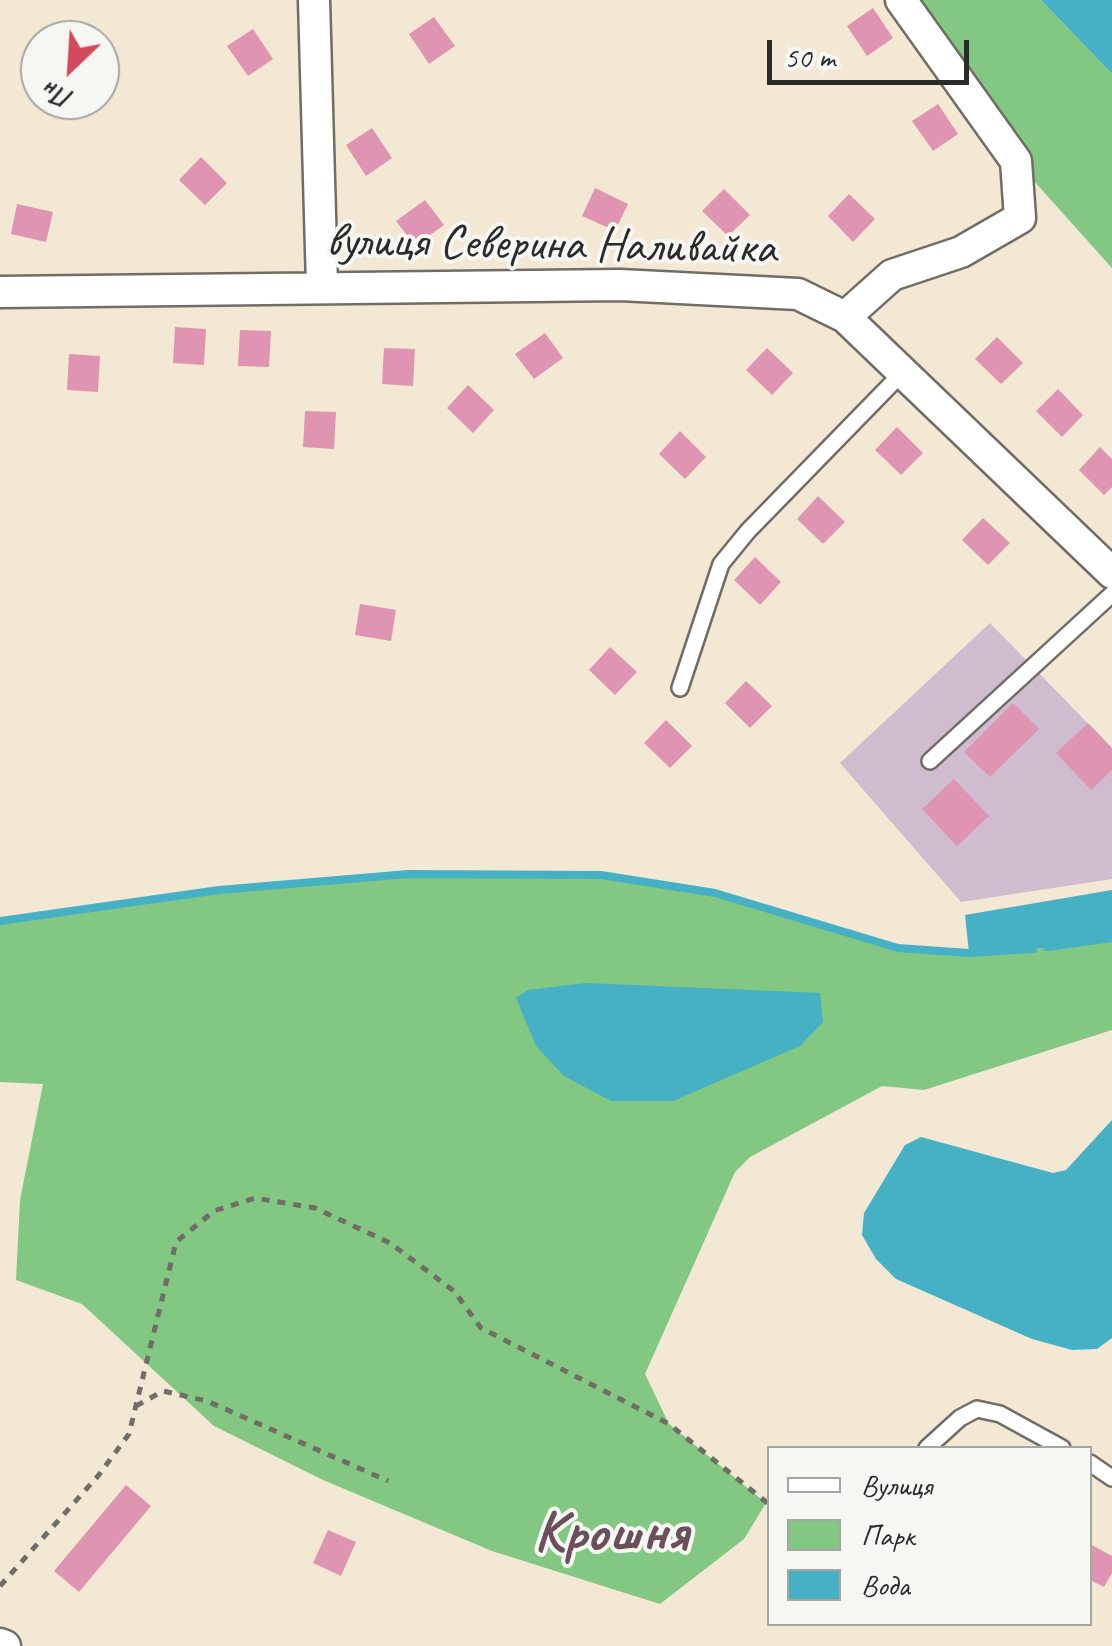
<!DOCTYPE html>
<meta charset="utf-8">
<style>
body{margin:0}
#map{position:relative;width:1112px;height:1646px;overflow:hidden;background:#f2e8d3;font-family:Caveat,sans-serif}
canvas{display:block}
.legend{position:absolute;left:767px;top:1446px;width:325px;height:180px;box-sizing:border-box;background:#f6f6f2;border:2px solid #a5a5a2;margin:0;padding:12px 18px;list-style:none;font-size:30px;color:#2b2b2b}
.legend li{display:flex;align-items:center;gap:20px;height:50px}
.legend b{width:50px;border:2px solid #a5a5a2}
.north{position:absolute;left:20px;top:20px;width:100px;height:100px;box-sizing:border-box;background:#f6f6f2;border:2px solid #a5a5a2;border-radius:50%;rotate:205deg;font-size:28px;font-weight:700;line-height:40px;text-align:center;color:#2b2b2b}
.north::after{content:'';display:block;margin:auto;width:35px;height:45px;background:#d1495b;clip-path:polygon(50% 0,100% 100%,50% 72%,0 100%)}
.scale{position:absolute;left:767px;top:40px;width:202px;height:45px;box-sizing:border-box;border:5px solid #2b2b2b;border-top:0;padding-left:12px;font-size:30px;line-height:35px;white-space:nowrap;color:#2b2b2b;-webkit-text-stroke:8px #f6f6f2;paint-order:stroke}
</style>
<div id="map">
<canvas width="1112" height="1646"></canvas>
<ul class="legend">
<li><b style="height:12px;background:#fff"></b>Вулиця</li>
<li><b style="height:28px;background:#82c782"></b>Парк</li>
<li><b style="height:28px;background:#46b1c4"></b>Вода</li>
</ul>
<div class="north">Пн</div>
<div class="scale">50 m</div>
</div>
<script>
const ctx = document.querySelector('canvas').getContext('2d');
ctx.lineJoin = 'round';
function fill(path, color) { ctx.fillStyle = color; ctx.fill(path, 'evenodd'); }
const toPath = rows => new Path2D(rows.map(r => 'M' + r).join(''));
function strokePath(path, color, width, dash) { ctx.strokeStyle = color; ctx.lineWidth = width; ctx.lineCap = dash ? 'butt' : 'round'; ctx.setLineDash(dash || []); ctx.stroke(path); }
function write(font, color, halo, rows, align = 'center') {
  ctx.font = font + ' Caveat,sans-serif'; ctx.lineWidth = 8; ctx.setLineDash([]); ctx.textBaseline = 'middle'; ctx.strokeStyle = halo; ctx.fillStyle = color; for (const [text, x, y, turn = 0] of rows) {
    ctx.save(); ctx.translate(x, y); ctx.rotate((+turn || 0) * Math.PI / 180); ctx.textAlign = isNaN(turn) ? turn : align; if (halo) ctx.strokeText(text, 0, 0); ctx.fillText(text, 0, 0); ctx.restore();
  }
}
const industrial = toPath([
 [990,623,1112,748,1112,879,961,902,840,763]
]);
const green = toPath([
 [901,0,1041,0,1112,74,1112,268,1016,161],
 [408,874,601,875,715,893,898,948,969,953,1028,950,1112,938,1112,1030,924,1090,882,1086,750,1157,735,1172,645,1374,669,1424,766,1503,744,1539,660,1604,492,1551,323,1480,214,1426,82,1304,16,1280,20,1200,43,1084,0,1082,0,921,219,890]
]);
const water = toPath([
 [1041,0,1112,0,1112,74],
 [1112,890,1112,938,1028,950,969,953,965,915],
 [586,983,820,993,823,1022,800,1046,673,1101,611,1101,564,1076,536,1046,516,998,528,990],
 [1112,1120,1112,1338,1097,1349,1072,1350,1032,1339,896,1279,876,1259,862,1235,864,1213,905,1145,921,1137,1053,1173,1066,1170]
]);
const stream = toPath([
 [0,921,219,890,408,874,601,875,715,893,898,948,969,953,1033,949],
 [1047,947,1112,938]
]);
const building = toPath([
 [873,8,893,38,867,56,847,26],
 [434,17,455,46,429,64,409,34],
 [253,29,273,59,248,76,227,46],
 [938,104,958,134,933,151,912,121],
 [372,128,392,158,366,176,346,145],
 [201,157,227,183,205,205,179,180],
 [595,188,628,204,615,231,582,216],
 [724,189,750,215,728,236,702,211],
 [849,194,875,219,853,242,828,216],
 [425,200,444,225,415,246,396,221],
 [17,204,53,212,46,242,11,234],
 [175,327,206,329,204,365,173,363],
 [240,330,271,331,269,367,238,366],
 [545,333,563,358,534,379,515,354],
 [997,337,1023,363,1001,384,975,359],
 [384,348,415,349,413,386,382,384],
 [767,348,793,373,772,395,746,370],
 [69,354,100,356,98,392,67,390],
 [468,385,494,410,473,433,447,408],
 [1058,389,1083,415,1062,437,1036,411],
 [305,411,336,412,334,449,303,447],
 [897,427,923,453,901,475,875,450],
 [680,431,706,457,685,479,659,454],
 [1100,447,1112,459,1112,487,1104,495,1079,470],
 [818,496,845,522,823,544,797,519],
 [983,518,1010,543,988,565,962,540],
 [755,557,781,582,760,605,734,580],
 [360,604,396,610,391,641,355,635],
 [610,647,637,672,615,695,589,670],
 [746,681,772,706,750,728,725,703],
 [1013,703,1039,729,990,777,964,752],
 [666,720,692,746,670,768,644,743],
 [1088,723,1112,748,1112,770,1091,790,1056,753],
 [954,779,989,816,957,846,922,809],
 [126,1485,151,1506,79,1592,54,1571],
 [328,1530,356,1542,341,1576,313,1563],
 [1090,1544,1112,1556,1112,1573,1104,1587,1090,1580]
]);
const path = toPath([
 [136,1406,163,1391,207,1401,388,1481],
 [0,1586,98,1476,129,1434,176,1242,214,1211,255,1198,315,1208,390,1243,454,1291,481,1328,669,1424,770,1505]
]);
const lane = toPath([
 [680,688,721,564,748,531,903,372],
 [930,761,1112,594],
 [927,1448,960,1418,977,1409,1000,1414,1062,1448],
 [1090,1463,1112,1478]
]);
const street = toPath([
 [314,0,322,286],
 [0,292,620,285,798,294,845,317,1112,573],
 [845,317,892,275,961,252,1020,218,1016,161,901,0],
 [0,1644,5,1646]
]);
const streetNames = [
 ["вулиця Северина Наливайка",551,246,1]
];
const districtNames = [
 ["Крошня",611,1535]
];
fill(industrial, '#cfbdcf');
fill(green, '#82c782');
fill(water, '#46b1c4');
strokePath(stream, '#46b1c4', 8);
fill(building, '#df94b1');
strokePath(lane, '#716d66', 20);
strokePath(street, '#716d66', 35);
strokePath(path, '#716d66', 5, [8, 8]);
strokePath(lane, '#fff', 15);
strokePath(street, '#fff', 30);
write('48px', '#2b2b2b', '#f6f6f2', streetNames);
write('bold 58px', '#6a505a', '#f6f6f2', districtNames);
</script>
